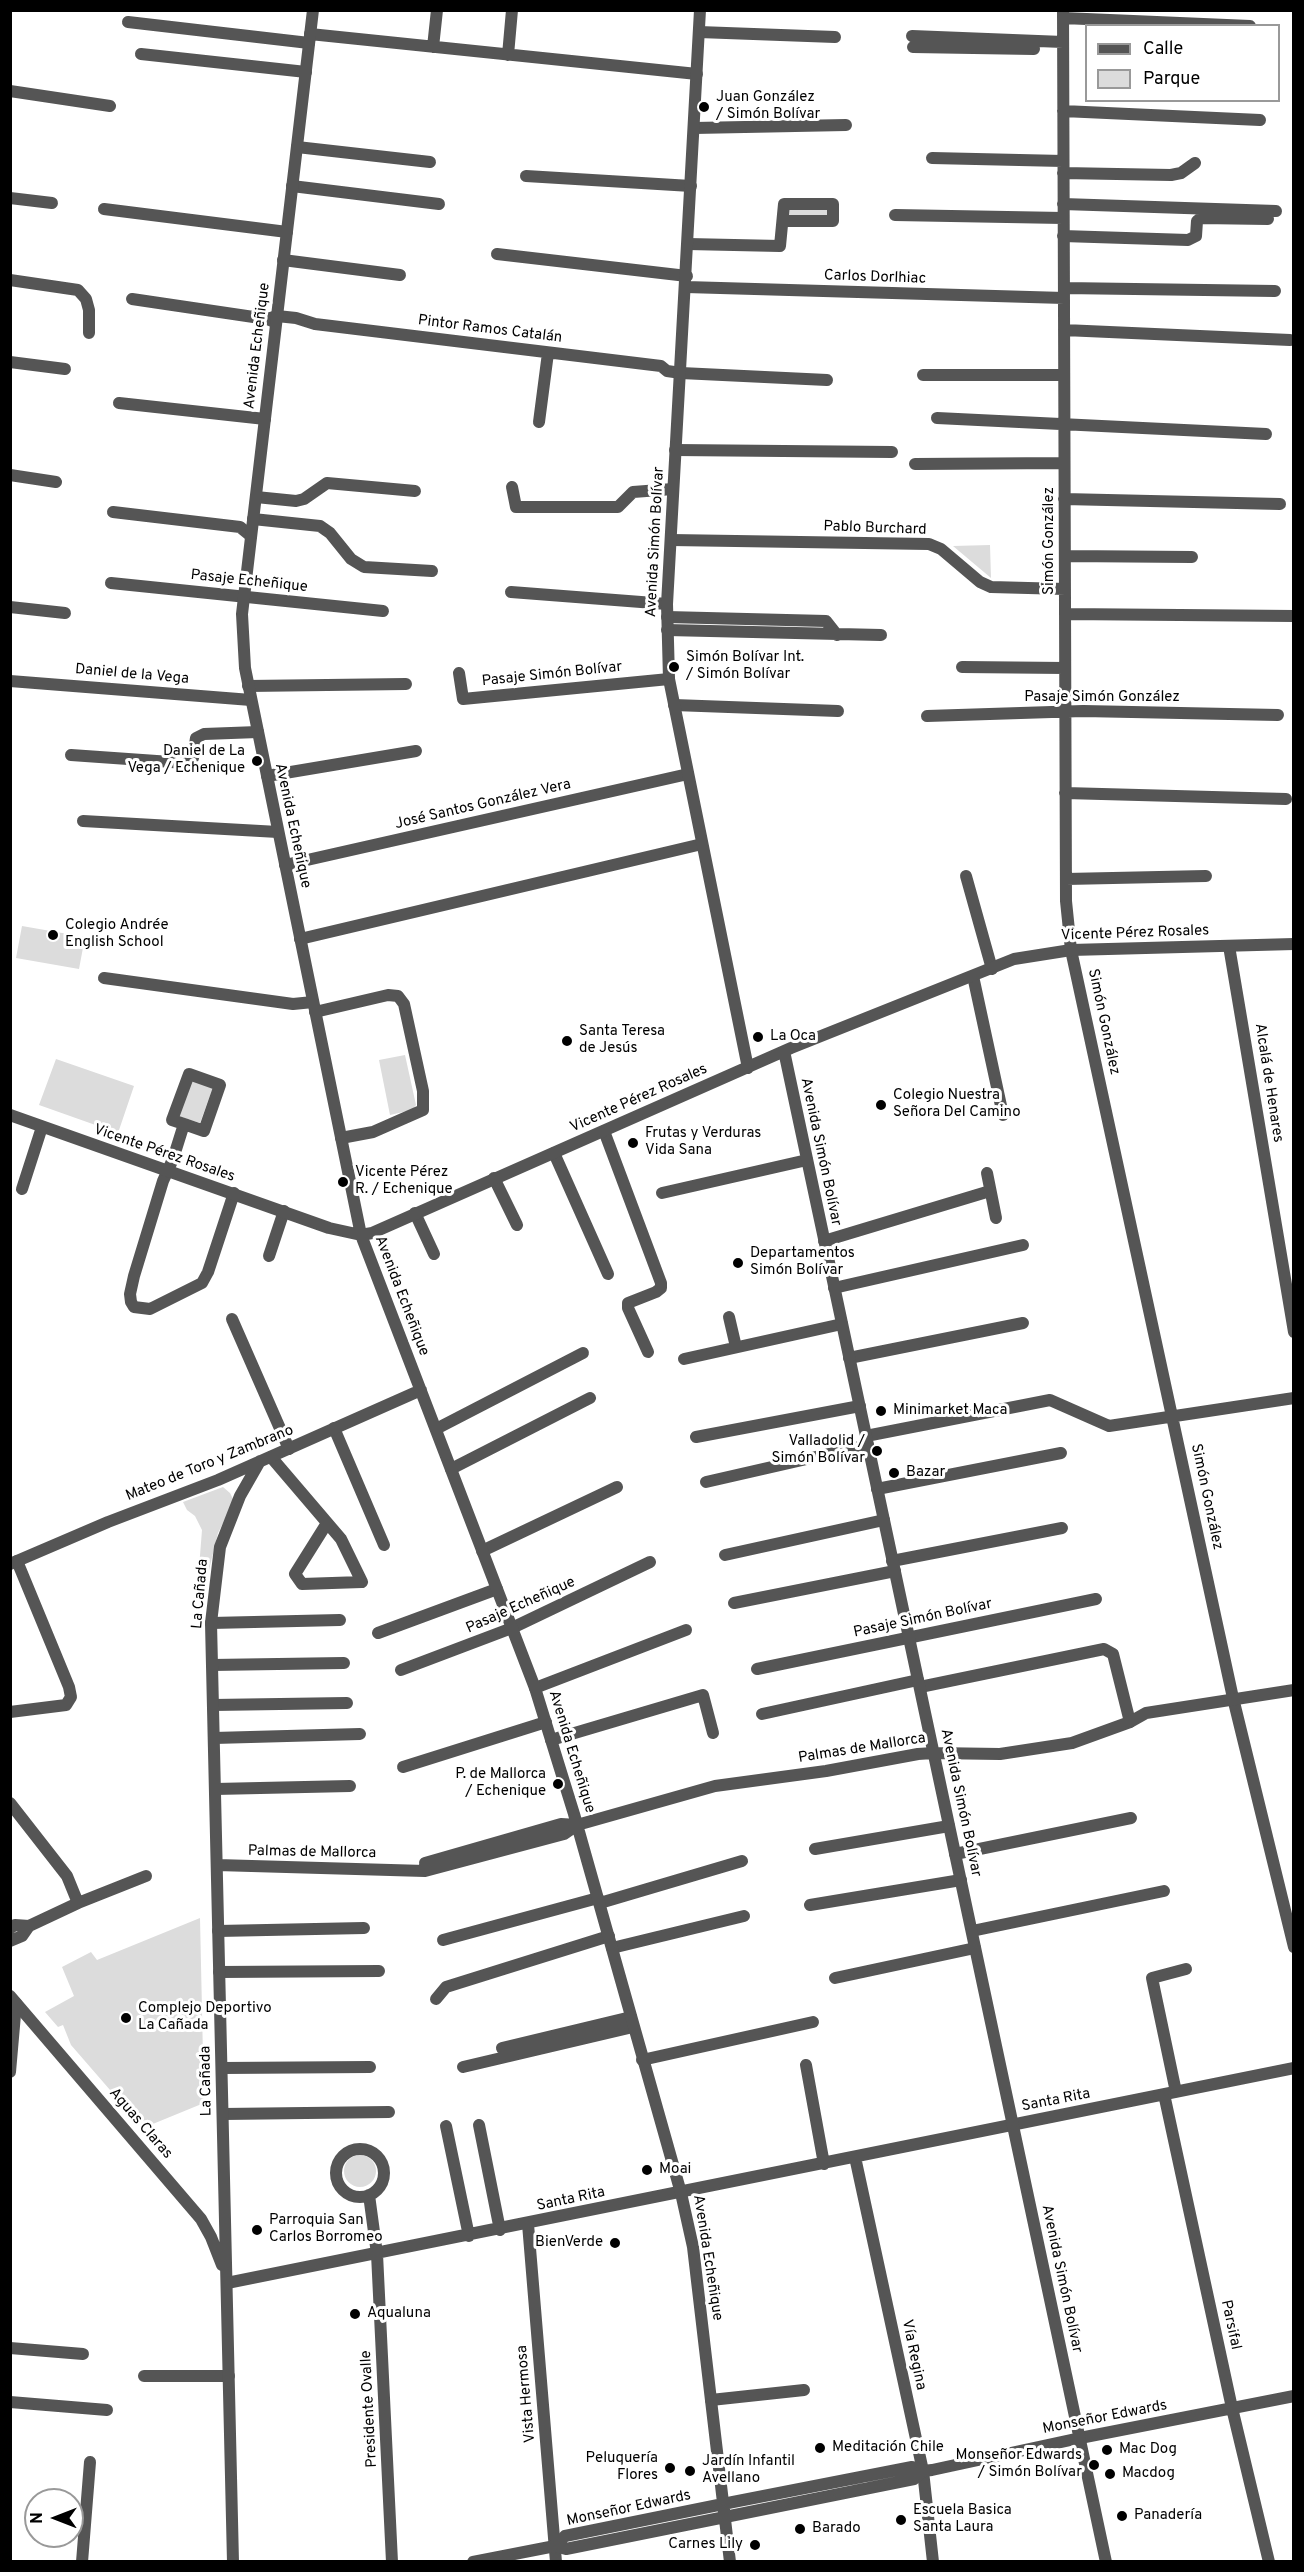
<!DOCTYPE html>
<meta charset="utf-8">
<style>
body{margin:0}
#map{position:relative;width:1304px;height:2572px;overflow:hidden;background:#fff;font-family:Overpass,sans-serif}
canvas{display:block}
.frame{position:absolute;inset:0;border:12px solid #000;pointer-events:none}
.legend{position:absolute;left:1085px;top:24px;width:195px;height:78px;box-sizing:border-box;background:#fff;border:2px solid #999;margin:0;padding:8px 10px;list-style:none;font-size:18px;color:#000}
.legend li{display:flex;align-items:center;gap:12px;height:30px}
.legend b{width:30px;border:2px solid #999}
.north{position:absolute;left:24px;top:2488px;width:60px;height:60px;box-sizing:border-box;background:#fff;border:2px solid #999;border-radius:50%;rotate:270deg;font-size:16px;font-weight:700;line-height:24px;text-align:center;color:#000}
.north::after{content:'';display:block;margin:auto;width:21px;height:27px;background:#000;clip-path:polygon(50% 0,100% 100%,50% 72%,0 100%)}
</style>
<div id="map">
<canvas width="1304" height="2572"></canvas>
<div class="frame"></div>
<ul class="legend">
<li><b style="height:8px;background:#555"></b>Calle</li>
<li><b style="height:16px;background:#dcdcdc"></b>Parque</li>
</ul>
<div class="north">N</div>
</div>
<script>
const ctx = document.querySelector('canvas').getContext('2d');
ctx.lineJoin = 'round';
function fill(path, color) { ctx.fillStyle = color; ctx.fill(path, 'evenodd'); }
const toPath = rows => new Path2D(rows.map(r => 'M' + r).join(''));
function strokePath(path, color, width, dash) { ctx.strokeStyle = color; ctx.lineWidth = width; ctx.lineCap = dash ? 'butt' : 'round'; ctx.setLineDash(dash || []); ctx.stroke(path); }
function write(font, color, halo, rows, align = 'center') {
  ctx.font = font + ' Overpass,sans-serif'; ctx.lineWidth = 6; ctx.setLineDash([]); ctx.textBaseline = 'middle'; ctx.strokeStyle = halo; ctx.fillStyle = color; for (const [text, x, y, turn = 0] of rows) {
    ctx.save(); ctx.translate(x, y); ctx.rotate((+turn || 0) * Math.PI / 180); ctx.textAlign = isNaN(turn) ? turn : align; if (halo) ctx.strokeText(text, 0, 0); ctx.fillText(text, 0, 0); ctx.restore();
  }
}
const green = toPath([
 [788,208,831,208,831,216,788,216],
 [990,545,991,578,953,546],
 [22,926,85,937,79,969,16,958],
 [405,1055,416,1105,412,1110,390,1115,379,1060],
 [56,1059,134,1086,118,1133,39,1105],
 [191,1080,213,1087,200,1123,179,1116],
 [223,1487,230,1493,234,1501,218,1533,209,1570,199,1568,202,1530,195,1516,187,1510,183,1502],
 [200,1918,204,2103,143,2128,71,2045,63,2025,58,2027,45,2012,74,1996,62,1967,91,1952,97,1960],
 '344 2171a16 16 0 1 1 32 0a16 16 0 1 1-32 0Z'
]);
const minor = toPath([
 [1063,10,1066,901,1071,950,1233,1698,1294,1947],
 [1063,18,1250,26],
 [128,22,309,43],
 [699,32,835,37],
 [310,34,697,74],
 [912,36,1063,42],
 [433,47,437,10],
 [913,47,1034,49],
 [141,54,306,72],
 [508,55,512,10],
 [10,91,110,106],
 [1063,111,1260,120],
 [694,128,846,125],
 [297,147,430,162],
 [932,158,1063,161],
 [1063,173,1171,175,1181,173,1195,163],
 [526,176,691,186],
 [292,186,439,204],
 [10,198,52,203],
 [1063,204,1276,211],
 [104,209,287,232],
 [895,215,1063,218],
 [1063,236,1188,240,1196,236,1197,221,1201,218,1268,219],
 [688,244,780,246,784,204,833,204,833,221,783,221],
 [497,254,687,276],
 [283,260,400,275],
 [10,280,78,290,86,299,89,310,89,333],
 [686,287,1064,298],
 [1064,288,1275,291],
 [132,299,267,319,272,321],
 [267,319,277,316,296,318,315,324,661,366,667,371,681,373,827,380],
 [1064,330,1290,340],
 [10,362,65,369],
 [923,375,1064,375],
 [119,403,265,419],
 [937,418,1266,434],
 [539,422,548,353],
 [675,450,892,452],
 [915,464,1064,463],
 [10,475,56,482],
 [512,487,516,507,618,507,633,492,673,489],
 [256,497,296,501,304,499,327,483,415,491],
 [1064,499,1280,504],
 [113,512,240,527,251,536],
 [253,519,320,526,330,533,351,559,364,567,432,571],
 [671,540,929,544,941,549,980,582,991,587,1065,589],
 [1065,556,1192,557],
 [111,583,383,611],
 [511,592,667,604],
 [10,607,65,613],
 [1065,614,1294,616],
 [667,617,826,621,837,635],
 [667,630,881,635],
 [962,667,1065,668],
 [459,673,463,699,669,679],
 [10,681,251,700],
 [248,686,406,684],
 [674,705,838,711],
 [927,716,1083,711,1278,715],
 [71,755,185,763,193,758,196,738,204,734,258,732],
 [267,776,416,751],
 [1065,793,1286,799],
 [83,821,278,832],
 [285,865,688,774],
 [966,876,992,969],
 [1066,879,1206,876],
 [300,939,702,844],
 [1229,946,1294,1332],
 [973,976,1003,1115],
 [104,978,293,1004,313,1002],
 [315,1012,388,995,398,996,404,1004,423,1091,423,1110,373,1132,341,1138],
 [184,1124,204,1131,220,1085,189,1074,172,1120,184,1124,173,1159,163,1181,134,1276,130,1294,131,1302,134,1307,150,1309,202,1283,208,1272,234,1193],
 [604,1131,661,1283,661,1288,656,1292,628,1303,628,1308,648,1352],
 [554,1153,608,1274],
 [987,1173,996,1218],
 [494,1178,517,1225],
 [22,1189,42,1127],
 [662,1193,807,1160],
 [415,1213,434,1254],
 [824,1241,990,1191],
 [269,1256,284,1211],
 [834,1288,1023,1245],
 [729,1317,736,1347],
 [232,1319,289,1449],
 [849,1358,1023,1323],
 [684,1359,842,1324],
 [334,1428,384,1545],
 [436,1429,583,1353],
 [866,1436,1050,1400,1109,1426,1294,1398],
 [696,1437,860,1406],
 [271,1457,341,1539,362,1582,302,1584,295,1574,327,1523],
 [451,1469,590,1398],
 [706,1482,868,1445],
 [877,1489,1061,1453],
 [482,1551,617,1487],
 [725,1555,884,1520],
 [892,1561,1062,1528],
 [734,1603,895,1571],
 [211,1623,340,1620],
 [378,1633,497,1589],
 [212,1665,344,1663],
 [757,1669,1096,1599],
 [401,1670,512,1628,650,1562],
 [920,1687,1104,1649,1113,1654,1130,1722],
 [535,1688,686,1630],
 [213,1705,347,1703],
 [10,1712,66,1705,71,1697,69,1687,17,1561],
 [762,1714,918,1680],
 [214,1738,360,1734],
 [551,1740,703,1695,713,1733],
 [403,1767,546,1722],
 [215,1789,350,1786],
 [10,1803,67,1876,78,1903,29,1926,22,1936,10,1941],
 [815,1849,949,1826],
 [955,1854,1131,1818],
 [78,1903,146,1876],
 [600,1903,742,1861],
 [810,1905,961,1880],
 [10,1928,15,1925,29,1926],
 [218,1931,364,1928],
 [972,1931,1164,1891],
 [443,1940,598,1898],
 [612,1948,744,1916],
 [219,1972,379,1971],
 [835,1978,975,1948],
 [436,1999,446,1987,609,1936],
 [502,2048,631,2017],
 [642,2060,813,2022],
 [806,2065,824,2164],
 [463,2067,633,2027],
 [222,2068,370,2067],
 [10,2072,16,2003],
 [1176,2092,1152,1978,1186,1969],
 [1164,2094,1232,2408,1269,2562],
 [223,2114,389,2112],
 [479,2125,500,2230],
 [446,2126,469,2236],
 '336 2173a24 24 0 1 1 48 0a24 24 0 1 1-48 0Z',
 [855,2157,923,2471,933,2562],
 [369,2195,377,2254,392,2562],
 [528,2224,556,2562],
 [227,2283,1294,2068],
 [10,2348,83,2354],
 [144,2376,229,2376],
 [711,2400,804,2390],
 [10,2402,107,2410],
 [1080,2438,1294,2396],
 [82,2562,90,2462]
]);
const tertiary = toPath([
 [313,10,242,614,245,668,361,1235,535,1688,574,1814,681,2193,693,2247,730,2562],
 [700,10,667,604,669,679,748,1068],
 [784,1051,1106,2562],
 [10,1115,329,1228,361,1235,372,1233,791,1048,1014,959,1071,950,1294,944],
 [10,1564,108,1522,218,1480,421,1390],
 [425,1863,561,1824,577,1825],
 [217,1865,425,1871,564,1834,577,1825,715,1786,826,1771,918,1754,933,1753,1000,1754,1072,1743,1130,1722,1146,1713,1294,1690],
 [10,1996,201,2219,211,2237,222,2265],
 [555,2546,565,2536,733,2502,912,2467,923,2471,932,2470,1080,2438],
 [233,2562,211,1623,220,1547,240,1496,260,1461],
 [473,2562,555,2546,566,2549,914,2479,923,2471]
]);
const markers = [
 [704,107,6,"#000"],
 [674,667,6,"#000"],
 [257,761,6,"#000"],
 [53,935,6,"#000"],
 [758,1037,6,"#000"],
 [567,1041,6,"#000"],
 [881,1105,6,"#000"],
 [633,1143,6,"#000"],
 [343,1182,6,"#000"],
 [738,1263,6,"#000"],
 [881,1411,6,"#000"],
 [877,1451,6,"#000"],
 [894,1473,6,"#000"],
 [558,1784,6,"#000"],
 [126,2018,6,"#000"],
 [647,2170,6,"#000"],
 [257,2230,6,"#000"],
 [615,2243,6,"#000"],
 [355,2314,6,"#000"],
 [820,2448,6,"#000"],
 [1107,2450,6,"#000"],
 [1094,2465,6,"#000"],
 [670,2468,6,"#000"],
 [690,2471,6,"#000"],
 [1110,2474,6,"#000"],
 [1122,2516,6,"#000"],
 [901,2520,6,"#000"],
 [800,2529,6,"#000"],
 [755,2545,6,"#000"]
];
const poiNames = [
 ["Juan González",716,98],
 ["/ Simón Bolívar",716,115],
 ["Simón Bolívar Int.",686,658],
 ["/ Simón Bolívar",686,675],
 ["Daniel de La",245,752,"right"],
 ["Vega / Echenique",245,769,"right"],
 ["Colegio Andrée",65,926],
 ["English School",65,943],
 ["Santa Teresa",579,1032],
 ["de Jesús",579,1049],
 ["La Oca",770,1037],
 ["Colegio Nuestra",893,1096],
 ["Señora Del Camino",893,1113],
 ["Frutas y Verduras",645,1134],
 ["Vida Sana",645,1151],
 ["Vicente Pérez",355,1173],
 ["R. / Echenique",355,1190],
 ["Departamentos",750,1254],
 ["Simón Bolívar",750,1271],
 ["Minimarket Maca",893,1411],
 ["Valladolid /",865,1442,"right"],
 ["Simón Bolívar",865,1459,"right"],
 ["Bazar",906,1473],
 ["P. de Mallorca",546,1775,"right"],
 ["/ Echenique",546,1792,"right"],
 ["Complejo Deportivo",138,2009],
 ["La Cañada",138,2026],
 ["Moai",659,2170],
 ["Parroquia San",269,2221],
 ["Carlos Borromeo",269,2238],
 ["BienVerde",603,2243,"right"],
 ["Aqualuna",367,2314],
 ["Meditación Chile",832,2448],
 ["Mac Dog",1119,2450],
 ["Monseñor Edwards",1082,2456,"right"],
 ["/ Simón Bolívar",1082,2473,"right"],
 ["Peluquería",658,2459,"right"],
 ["Flores",658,2476,"right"],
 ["Jardín Infantil",702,2462],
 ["Avellano",702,2479],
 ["Macdog",1122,2474],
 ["Escuela Basica",913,2511],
 ["Santa Laura",913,2528],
 ["Panadería",1134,2516],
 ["Barado",812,2529],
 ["Carnes Lily",743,2545,"right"]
];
const streetNames = [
 ["Carlos Dorlhiac",875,278,2],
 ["Pintor Ramos Catalán",490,330,7],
 ["Avenida Echeñique",258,346,-83],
 ["Pablo Burchard",875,529,2],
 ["Simón González",1050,541,-90],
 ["Avenida Simón Bolívar",656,542,-87],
 ["Pasaje Echeñique",249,582,6],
 ["Daniel de la Vega",132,675,5],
 ["Pasaje Simón Bolívar",552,675,-6],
 ["Pasaje Simón González",1102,698],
 ["José Santos González Vera",483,805,-13],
 ["Avenida Echeñique",292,826,78],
 ["Vicente Pérez Rosales",1135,934,-2],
 ["Simón González",1103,1022,78],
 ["Alcalá de Henares",1268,1083,81],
 ["Vicente Pérez Rosales",639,1099,-24],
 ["Avenida Simón Bolívar",820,1152,78],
 ["Vicente Pérez Rosales",164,1154,19],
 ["Avenida Echeñique",401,1296,69],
 ["Mateo de Toro y Zambrano",210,1464,-22],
 ["Simón González",1206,1497,78],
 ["La Cañada",201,1594,-85],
 ["Pasaje Echeñique",521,1606,-24],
 ["Pasaje Simón Bolívar",923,1619,-12],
 ["Palmas de Mallorca",862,1749,-9],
 ["Avenida Echeñique",571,1752,73],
 ["Avenida Simón Bolívar",960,1803,78],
 ["Palmas de Mallorca",312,1853,1],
 ["La Cañada",207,2081,-91],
 ["Santa Rita",1056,2101,-11],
 ["Aguas Claras",140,2124,49],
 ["Santa Rita",571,2200,-12],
 ["Avenida Echeñique",707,2258,81],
 ["Avenida Simón Bolívar",1061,2279,78],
 ["Parsifal",1230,2325,78],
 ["Vía Regina",913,2355,78],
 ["Vista Hermosa",527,2394,-95],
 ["Presidente Ovalle",370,2409,-93],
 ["Monseñor Edwards",1105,2418,-11],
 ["Monseñor Edwards",629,2509,-12]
];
fill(green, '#dcdcdc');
strokePath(minor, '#555', 12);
strokePath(tertiary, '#555', 12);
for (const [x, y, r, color] of markers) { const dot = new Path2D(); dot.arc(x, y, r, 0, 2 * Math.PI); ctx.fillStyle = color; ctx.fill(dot); strokePath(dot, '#fff', 2); }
write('15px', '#000', '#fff', poiNames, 'left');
write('15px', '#000', '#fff', streetNames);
</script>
